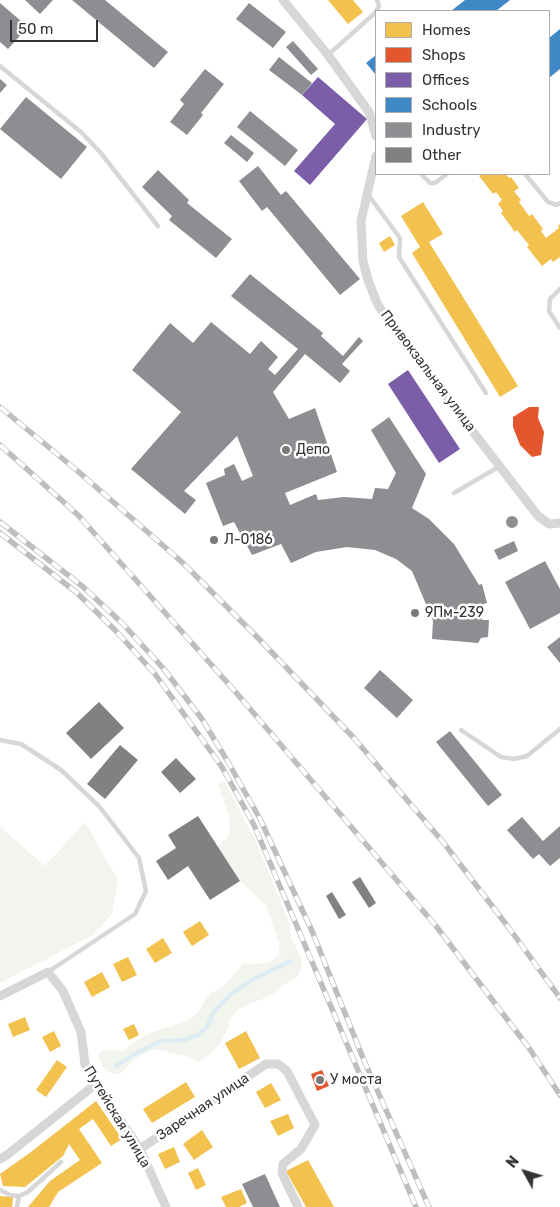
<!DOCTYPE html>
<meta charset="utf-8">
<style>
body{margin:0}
#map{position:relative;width:560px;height:1207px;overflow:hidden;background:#fff;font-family:Rubik,sans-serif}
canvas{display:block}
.legend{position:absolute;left:375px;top:10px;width:175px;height:165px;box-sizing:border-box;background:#fff;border:1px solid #adadad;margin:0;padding:6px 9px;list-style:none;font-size:15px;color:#333}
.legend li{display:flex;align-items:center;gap:10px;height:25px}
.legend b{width:25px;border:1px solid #adadad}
.north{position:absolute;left:500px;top:1147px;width:50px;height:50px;-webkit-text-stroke:4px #fff;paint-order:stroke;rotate:309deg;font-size:14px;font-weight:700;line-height:20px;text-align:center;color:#333}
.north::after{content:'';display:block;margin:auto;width:18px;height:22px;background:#333;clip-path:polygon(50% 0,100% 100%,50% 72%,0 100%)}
.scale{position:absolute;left:10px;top:20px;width:88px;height:22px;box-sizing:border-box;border:2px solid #333;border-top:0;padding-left:6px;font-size:15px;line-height:18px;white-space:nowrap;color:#333;-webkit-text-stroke:4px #fff;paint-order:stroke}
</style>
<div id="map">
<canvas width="560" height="1207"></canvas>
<ul class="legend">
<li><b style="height:14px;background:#f2c14e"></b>Homes</li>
<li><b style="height:14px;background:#e4572e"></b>Shops</li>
<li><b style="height:14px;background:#7b5ea7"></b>Offices</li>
<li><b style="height:14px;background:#3f88c5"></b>Schools</li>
<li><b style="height:14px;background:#8d8d92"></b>Industry</li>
<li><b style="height:14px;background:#818181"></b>Other</li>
</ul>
<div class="north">N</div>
<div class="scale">50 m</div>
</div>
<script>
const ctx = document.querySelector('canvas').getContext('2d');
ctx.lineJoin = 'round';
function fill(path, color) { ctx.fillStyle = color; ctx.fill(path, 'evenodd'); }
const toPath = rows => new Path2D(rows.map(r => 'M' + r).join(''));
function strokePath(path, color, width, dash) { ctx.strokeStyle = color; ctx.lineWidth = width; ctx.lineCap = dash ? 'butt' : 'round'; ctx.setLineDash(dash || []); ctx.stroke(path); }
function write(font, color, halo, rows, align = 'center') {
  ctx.font = font + ' Rubik,sans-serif'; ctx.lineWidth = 5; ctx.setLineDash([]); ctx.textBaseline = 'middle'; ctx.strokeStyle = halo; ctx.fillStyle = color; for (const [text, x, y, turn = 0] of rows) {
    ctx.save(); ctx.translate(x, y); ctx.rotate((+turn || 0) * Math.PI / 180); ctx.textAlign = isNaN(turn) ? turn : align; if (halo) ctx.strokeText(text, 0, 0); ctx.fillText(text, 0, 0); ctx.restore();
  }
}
const green = toPath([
 [224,780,258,846,289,922,291,938,299,953,301,960,302,966,299,973,296,979,288,982,272,995,238,1009,229,1021,228,1028,220,1044,204,1059,198,1062,186,1056,159,1050,152,1050,143,1054,135,1059,120,1074,112,1074,102,1066,98,1054,103,1050,122,1051,149,1033,188,1021,198,1012,210,993,222,988,243,964,269,963,279,955,279,943,266,905,240,881,218,847,230,834,229,817,218,784],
 [85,822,118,880,112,914,93,935,0,983,0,827,45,866]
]);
const homes = toPath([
 [328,0,353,0,363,12,348,24],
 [481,174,506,174,509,178,511,177,519,188,514,191,521,200,519,202,529,216,532,214,543,229,541,231,546,238,559,228,558,226,560,224,560,257,553,262,551,259,542,266,527,247,529,245,517,230,515,232,501,213,503,211,498,204,502,200,496,192,493,194,479,176],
 [423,202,443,234,429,242,518,386,500,397,412,253,420,247,401,216],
 [390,236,395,245,384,252,379,243],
 [200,921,209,935,192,946,183,932],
 [163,938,172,953,155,963,146,949],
 [128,957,137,975,122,982,113,964],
 [102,972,110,987,92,997,84,982],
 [25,1017,30,1030,13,1037,8,1024],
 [134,1024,139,1035,129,1040,123,1029],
 [54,1031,61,1046,50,1052,42,1037],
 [246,1031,260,1058,239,1069,225,1043],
 [57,1060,67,1067,46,1097,36,1090],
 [186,1082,195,1097,152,1123,143,1109],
 [271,1083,281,1100,265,1108,256,1092],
 [96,1101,122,1139,111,1146,93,1119,79,1129,102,1163,58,1192,49,1207,28,1207,50,1181,80,1160,69,1144,63,1156,25,1187,3,1186,0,1174,31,1152],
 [288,1114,294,1128,278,1136,270,1121],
 [202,1130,213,1147,194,1160,183,1144],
 [174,1147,180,1162,165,1169,158,1154],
 [308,1160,334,1207,306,1207,286,1171],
 [198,1168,206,1185,196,1190,188,1173],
 [241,1189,247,1203,239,1207,226,1207,221,1197],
 [0,1196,13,1197,12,1207,0,1207]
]);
const shops = toPath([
 [529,407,539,407,538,418,544,432,541,455,532,457,520,445,513,427,513,417],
 [322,1070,329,1086,317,1091,311,1074]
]);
const offices = toPath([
 [318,77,367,119,310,185,294,171,335,124,302,95],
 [408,370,460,449,439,463,388,384]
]);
const schools = toPath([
 [465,0,510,0,496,11,451,11],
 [560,29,560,69,549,78,549,38],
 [376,55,376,75,366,63]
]);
const industry = toPath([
 [25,0,53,0,40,14],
 [72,0,105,0,168,52,154,68],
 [0,3,28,27,8,49,0,42],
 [249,3,286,32,273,48,236,19],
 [293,41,318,69,311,75,286,47],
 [279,57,312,83,302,95,269,70],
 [205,69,224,84,201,113,203,115,187,135,170,122,184,104,180,100],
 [0,79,7,85,0,93],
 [26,97,87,147,61,179,0,129],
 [250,111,298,150,285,166,237,127],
 [231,135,254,153,247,162,224,143],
 [258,166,281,195,286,191,360,279,340,295,267,207,262,211,239,181],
 [158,170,189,200,187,203,232,239,216,258,169,220,172,216,142,187],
 [250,274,323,333,321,336,343,356,359,337,363,341,342,364,350,371,340,383,305,354,273,392,289,419,315,408,337,472,285,493,290,505,316,494,318,500,344,497,372,499,375,488,388,489,396,473,371,430,389,417,426,474,412,508,429,519,454,544,479,585,482,584,487,603,480,605,482,620,489,620,488,637,481,638,478,643,432,639,433,621,412,571,396,559,375,550,347,547,316,552,291,563,281,544,252,555,234,522,223,526,206,483,225,475,224,469,234,464,242,481,253,476,237,436,184,491,196,500,185,514,131,469,181,412,132,370,170,323,193,343,211,322,250,354,261,341,278,357,268,369,275,375,298,349,231,296],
 '506 522a6 6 0 1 1 12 0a6 6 0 1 1-12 0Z',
 [514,541,518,551,499,560,494,550],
 [545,561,560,589,560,613,530,629,505,582],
 [560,637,560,663,547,647],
 [380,670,413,700,397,718,364,688],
 [450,731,502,795,488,806,436,742],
 [522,817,543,841,560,826,560,858,550,866,539,854,533,859,507,830],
 [265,1174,280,1207,253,1207,242,1184]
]);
const stream = toPath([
 [116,1066,138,1052,161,1041,184,1040,198,1035,207,1027,213,1013,231,994,254,979,291,961]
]);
const building = toPath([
 [99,702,124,728,91,759,66,733],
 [120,745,138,760,105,799,87,784],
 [176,758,196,779,180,793,161,772],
 [198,816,240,881,210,900,188,866,168,880,156,861,176,848,168,835],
 [360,877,376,903,369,908,352,882],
 [332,892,346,915,339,919,326,896]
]);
const lane = toPath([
 [328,55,375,13,379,6,377,0],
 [0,66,81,132,100,152,158,226],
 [421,174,430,183,435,183,447,174],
 [525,174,548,202,557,205,560,203],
 [367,193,400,238,399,257,486,393],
 [560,289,550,299,549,311,560,328],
 [454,493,500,466],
 [461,730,501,757,514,759,527,756,560,729],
 [0,740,21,744,61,770,99,806,139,858,146,891,135,914,48,972],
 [0,1190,10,1195,19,1196,28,1192,61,1162],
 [17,1207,19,1196]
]);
const street = toPath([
 [283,0,328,55,369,112,376,136],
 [376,156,361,221,363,261,368,280,377,303,390,324,538,516,549,524,560,523],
 [0,996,48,972,63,991,81,1032,85,1064,96,1084,140,1149,166,1207],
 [140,1149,266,1064,278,1064,287,1071,315,1125,301,1149,283,1164,282,1173,298,1207],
 [0,1159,7,1155,96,1084]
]);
const rail = toPath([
 [0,407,80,473,183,563,259,639,353,737,443,842,509,928,560,998],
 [0,445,78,515,233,689,436,926,529,1048,560,1095],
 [0,522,82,586,122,623,163,668,202,719,228,762,260,819,312,931,363,1058,429,1207],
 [0,533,76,592,115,630,155,674,222,767,254,825,416,1207]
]);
const markers = [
 [286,450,5,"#7a7a7a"],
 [214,540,5,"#7a7a7a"],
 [415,613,5,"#7a7a7a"],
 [320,1080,5,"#7a7a7a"]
];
const streetNames = [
 ["Привокзальная улица",428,371,53],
 ["Заречная улица",203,1107,-34],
 ["Путейская улица",117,1117,59]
];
const poiNames = [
 ["Депо",296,450],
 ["Л-0186",224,540],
 ["9Пм-239",425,613],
 ["У моста",330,1080]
];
fill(green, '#f1f5ed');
fill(homes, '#f2c14e');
fill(shops, '#e4572e');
fill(offices, '#7b5ea7');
fill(schools, '#3f88c5');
fill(industry, '#8d8d92');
strokePath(stream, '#ddebf3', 4);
fill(building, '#818181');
strokePath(lane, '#d7d7d7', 4.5);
strokePath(street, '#d7d7d7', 9);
strokePath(rail, '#bebebe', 5.5);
strokePath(rail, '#fff', 4, [11]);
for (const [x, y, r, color] of markers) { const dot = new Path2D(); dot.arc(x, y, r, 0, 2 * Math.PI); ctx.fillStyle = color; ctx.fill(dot); strokePath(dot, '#fff', 2); }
write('14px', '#333', '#fff', streetNames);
write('14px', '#333', '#fff', poiNames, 'left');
</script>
